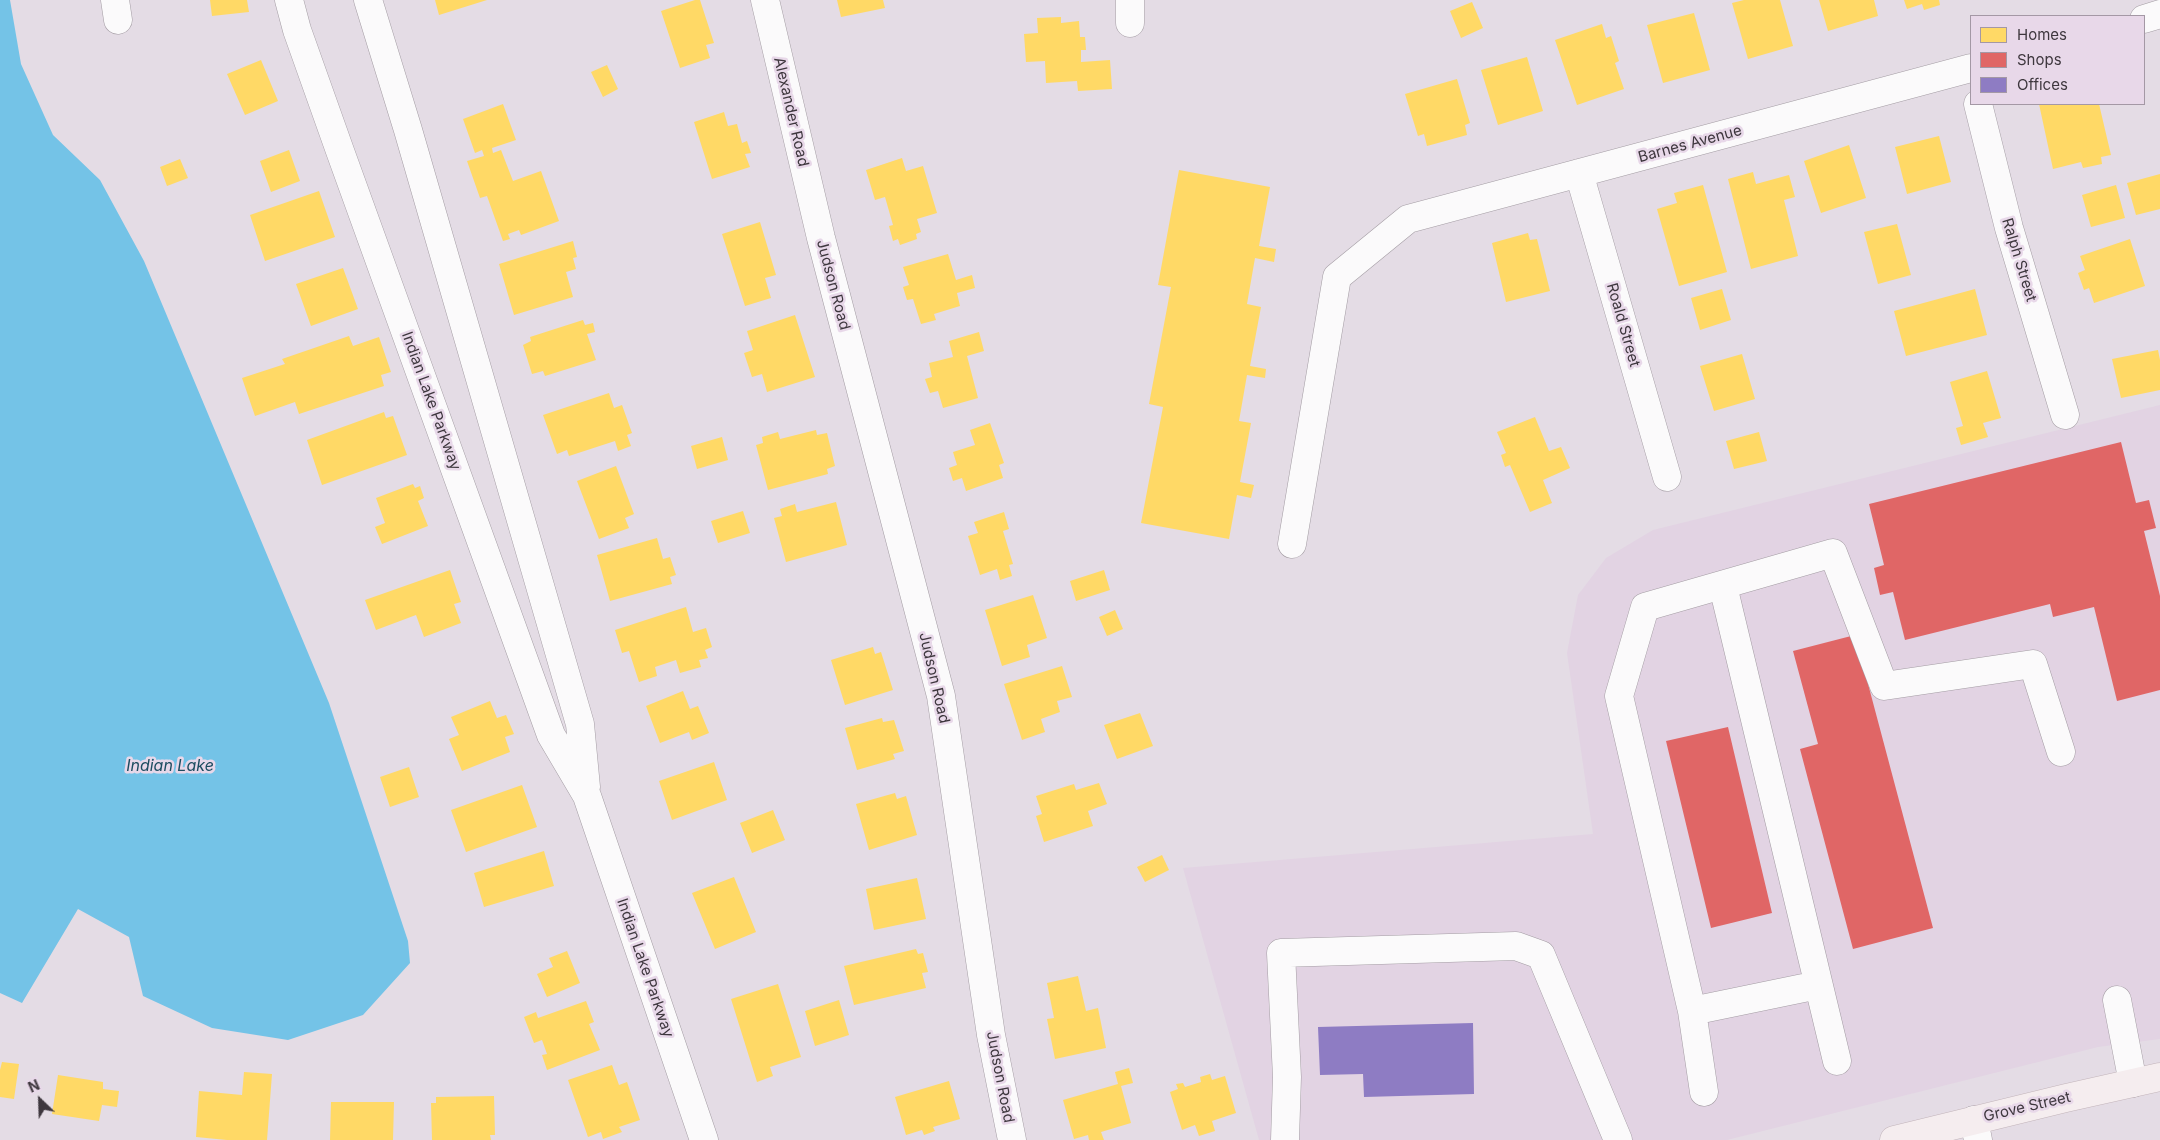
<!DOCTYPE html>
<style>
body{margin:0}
#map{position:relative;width:2160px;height:1140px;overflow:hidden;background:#e4dce5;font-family:Inter,sans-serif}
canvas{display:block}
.legend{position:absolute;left:1970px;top:15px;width:175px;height:90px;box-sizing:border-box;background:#e8d8e9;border:1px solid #a498a5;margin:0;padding:6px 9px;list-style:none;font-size:15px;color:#3e373e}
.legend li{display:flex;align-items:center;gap:10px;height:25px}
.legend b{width:25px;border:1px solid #a498a5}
.north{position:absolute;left:15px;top:1075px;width:50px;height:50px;-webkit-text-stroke:4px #e8d8e9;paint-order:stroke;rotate:336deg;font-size:14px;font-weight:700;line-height:20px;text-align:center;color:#3e373e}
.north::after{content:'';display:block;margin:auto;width:18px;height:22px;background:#3e373e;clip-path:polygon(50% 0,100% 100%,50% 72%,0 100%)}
</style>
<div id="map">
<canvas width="2160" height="1140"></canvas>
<ul class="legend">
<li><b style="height:14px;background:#ffd966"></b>Homes</li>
<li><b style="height:14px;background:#e06666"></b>Shops</li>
<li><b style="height:14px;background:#8e7cc3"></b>Offices</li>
</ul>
<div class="north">N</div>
</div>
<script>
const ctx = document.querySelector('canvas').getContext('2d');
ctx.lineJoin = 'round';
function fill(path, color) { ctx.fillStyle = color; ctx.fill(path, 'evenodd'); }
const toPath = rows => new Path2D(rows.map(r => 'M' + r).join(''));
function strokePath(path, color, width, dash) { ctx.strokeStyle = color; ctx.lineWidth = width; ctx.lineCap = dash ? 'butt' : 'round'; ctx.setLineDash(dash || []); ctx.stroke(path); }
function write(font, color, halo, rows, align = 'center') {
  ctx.font = font + ' Inter,sans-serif'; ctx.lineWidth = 5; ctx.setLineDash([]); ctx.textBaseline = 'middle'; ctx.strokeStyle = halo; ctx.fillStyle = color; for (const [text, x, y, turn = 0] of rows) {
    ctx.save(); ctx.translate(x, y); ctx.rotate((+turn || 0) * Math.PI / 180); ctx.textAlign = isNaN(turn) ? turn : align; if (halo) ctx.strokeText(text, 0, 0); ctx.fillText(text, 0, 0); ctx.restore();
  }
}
const built = toPath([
 [2160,405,2160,1039,2098,1047,1727,1140,1259,1140,1183,868,1593,834,1567,653,1578,595,1606,558,1653,530]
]);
const water = toPath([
 [0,0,10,0,21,64,53,135,100,180,144,261,329,703,408,941,410,963,363,1015,288,1040,212,1028,143,996,129,937,78,909,22,1003,0,993]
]);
const homes = toPath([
 [210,0,247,0,249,12,212,16],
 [435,0,487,0,439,15],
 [695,0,700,0,714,43,706,45,710,58,680,68,661,11],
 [837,0,883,0,885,8,841,17],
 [1744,0,1780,0,1793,46,1748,59,1732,3],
 [1819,0,1874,0,1878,16,1828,31],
 [1904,0,1939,0,1940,5,1924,10,1922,4,1907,9],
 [1472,2,1483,28,1461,38,1450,11],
 [1694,13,1710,70,1663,83,1647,25],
 [1061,17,1061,23,1079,21,1080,37,1085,37,1086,50,1081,50,1081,62,1110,60,1112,89,1078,91,1077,81,1046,83,1045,61,1026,62,1024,34,1038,33,1037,18],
 [1602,24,1606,38,1611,36,1619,61,1615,63,1624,89,1577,105,1555,40],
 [1527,57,1543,111,1498,125,1481,70],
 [261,60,278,101,245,115,227,74],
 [607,65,618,89,603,97,591,72],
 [1457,79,1470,123,1465,125,1467,135,1427,146,1424,134,1418,136,1405,94],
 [503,104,516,140,492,148,493,153,501,150,513,181,541,171,559,221,521,235,519,230,508,234,510,239,503,241,487,196,480,198,467,161,484,156,482,150,475,153,463,119],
 [2039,104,2099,104,2111,155,2101,157,2102,164,2083,168,2081,162,2053,169],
 [724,112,728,126,737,124,742,143,747,141,751,153,745,154,750,167,712,179,694,122],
 [1939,136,1951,182,1907,194,1895,147],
 [1849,145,1866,198,1821,213,1804,161],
 [289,150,300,181,271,192,260,161],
 [902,158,906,171,923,166,937,213,917,219,921,232,916,234,917,239,900,245,898,239,893,241,889,226,893,225,885,197,875,200,866,170],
 [180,159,188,178,167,186,160,167],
 [1179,170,1270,187,1259,246,1276,249,1274,262,1255,258,1247,304,1261,307,1250,366,1266,369,1265,378,1247,375,1239,421,1251,423,1240,482,1254,485,1251,498,1237,495,1229,539,1141,523,1163,407,1149,404,1171,287,1158,285],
 [1753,172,1756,184,1789,175,1795,197,1784,200,1798,256,1751,269,1728,179],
 [2160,174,2160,209,2136,215,2127,183],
 [1703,185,1727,272,1679,286,1657,209,1677,203,1674,193],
 [2116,185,2125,218,2091,227,2082,195],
 [319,191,335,237,265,261,250,215],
 [760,222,776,275,765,278,771,298,745,306,722,234],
 [1897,224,1911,275,1878,284,1864,232],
 [1528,233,1530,240,1537,239,1550,291,1506,302,1492,243],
 [2130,239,2145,286,2094,303,2089,288,2084,290,2078,273,2085,270,2080,256],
 [573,241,577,257,573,258,576,269,566,272,573,297,514,315,499,264],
 [948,254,956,280,972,275,975,288,957,293,960,306,934,314,936,320,921,324,913,299,907,300,903,287,909,285,903,267],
 [343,268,358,309,311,326,296,284],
 [1722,289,1731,320,1700,330,1691,298],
 [1975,289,1987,335,1906,356,1894,311],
 [795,315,815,377,767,392,762,374,752,377,744,353,753,350,747,331],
 [583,320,585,325,593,323,595,332,587,334,596,360,545,376,543,371,532,374,523,345,531,341,530,337],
 [979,332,984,351,967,356,978,398,943,408,938,391,930,393,925,379,932,377,929,363,953,357,949,341],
 [349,336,353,346,379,337,391,372,381,375,384,386,299,414,295,402,255,416,242,378,285,364,282,359],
 [2158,350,2160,360,2160,390,2121,398,2112,359],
 [1742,354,1755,399,1714,411,1700,366],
 [1987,371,2001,418,1983,423,1988,437,1961,445,1956,428,1963,426,1950,382],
 [609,393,614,408,622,405,632,433,627,435,631,446,618,451,615,441,569,456,567,450,557,454,543,415],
 [384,412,386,418,393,416,407,455,322,485,307,440],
 [1535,417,1549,451,1561,447,1570,468,1543,480,1552,503,1530,512,1510,465,1505,467,1501,455,1506,453,1497,432],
 [990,423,1004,463,999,465,1003,478,966,491,962,478,953,481,949,468,957,465,953,452,975,445,970,430],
 [816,430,817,435,827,433,835,466,827,469,828,474,768,490,756,445,763,443,762,437,778,432,780,439],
 [1759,432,1767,461,1734,469,1726,441],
 [722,437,728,460,697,469,691,446],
 [616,466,634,514,625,518,629,528,599,539,577,481],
 [413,484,415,488,420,486,424,498,418,501,428,526,382,544,375,527,385,523,376,498],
 [836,502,847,545,786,562,774,518,782,516,780,509,795,504,797,512],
 [743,511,750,533,718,543,711,521],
 [1004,512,1009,529,1003,531,1013,564,1009,565,1012,576,1000,580,997,569,980,575,968,536,978,533,974,522],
 [657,538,663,559,670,557,676,575,670,577,672,584,610,601,597,555],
 [450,570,461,602,454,604,461,623,424,637,416,615,376,630,365,600],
 [1104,570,1110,590,1076,601,1070,581],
 [1033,595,1047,638,1027,645,1030,657,1002,666,985,610],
 [686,607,693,632,706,628,712,647,705,650,708,658,699,660,701,667,680,673,676,660,655,667,657,676,639,682,629,651,622,653,615,630],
 [1115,610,1123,629,1107,636,1099,617],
 [873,647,875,654,881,652,893,690,845,705,831,660],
 [1062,666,1072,697,1057,701,1060,712,1041,719,1045,732,1022,740,1004,684],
 [683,691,690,709,698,706,709,733,692,740,689,732,660,743,646,706],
 [490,701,497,718,506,715,514,734,505,737,510,752,462,771,449,739,459,735,451,717],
 [1140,713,1153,746,1117,759,1104,725],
 [882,718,883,722,894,720,904,751,893,754,895,759,857,770,845,728],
 [714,762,727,800,672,820,659,781],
 [409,767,419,797,390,807,380,777],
 [1099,783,1107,804,1088,811,1093,826,1044,842,1036,816,1042,814,1036,796,1074,784,1076,790],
 [522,785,537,827,466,852,451,810],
 [895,793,897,799,906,796,917,835,869,850,856,804],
 [773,810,785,840,752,853,740,823],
 [544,851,554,886,484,907,474,873],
 [1162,855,1169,870,1145,882,1137,867],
 [734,877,756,932,715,949,692,893],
 [917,878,926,919,874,930,866,889],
 [916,949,918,954,923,953,928,972,922,973,926,988,854,1005,844,966],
 [567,951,580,983,547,997,537,974,553,967,549,958],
 [1078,976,1086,1011,1098,1008,1106,1048,1055,1059,1047,1019,1054,1018,1047,983],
 [778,984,801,1057,770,1067,773,1076,757,1082,731,999],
 [839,1000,849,1035,815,1046,805,1011],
 [586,1001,594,1022,589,1024,600,1050,547,1070,542,1055,547,1054,542,1040,534,1043,524,1017,536,1012,538,1018],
 [2,1062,19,1064,14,1099,0,1097,0,1070],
 [612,1065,619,1085,627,1082,640,1120,619,1127,622,1132,603,1139,601,1132,588,1137,568,1080],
 [1129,1068,1133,1083,1121,1086,1131,1123,1101,1132,1104,1140,1089,1140,1088,1135,1074,1139,1063,1100,1118,1084,1115,1072],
 [244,1072,272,1074,267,1140,227,1140,196,1137,199,1091,242,1095],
 [1210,1074,1212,1080,1225,1076,1236,1113,1212,1121,1215,1131,1199,1136,1195,1125,1182,1130,1170,1092,1178,1089,1176,1084,1183,1083,1185,1087,1201,1082,1200,1077],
 [58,1075,103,1082,103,1089,119,1091,117,1107,102,1105,99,1121,52,1114],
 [949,1081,960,1119,933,1127,935,1131,924,1135,922,1130,906,1135,895,1097],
 [494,1096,495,1135,490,1135,491,1140,432,1140,431,1103,436,1103,436,1097],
 [331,1102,394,1102,393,1140,330,1140]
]);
const shops = toPath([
 [2121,442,2136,503,2149,500,2156,528,2144,531,2160,596,2160,690,2117,701,2094,607,2053,617,2050,604,1905,640,1893,592,1880,595,1874,568,1884,565,1869,504],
 [1855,635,1933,928,1853,949,1800,749,1818,744,1793,651],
 [1728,727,1772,913,1711,928,1666,741]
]);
const offices = toPath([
 [1473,1023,1474,1094,1364,1097,1363,1074,1320,1075,1318,1027]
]);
const minor = toPath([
 [115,0,118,20],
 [289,0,297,30,340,151,551,735,587,796,704,1140],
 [368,0,408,130,580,724,586,787],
 [765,0,821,238,941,696,991,1035,1012,1140],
 [2144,19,2160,14],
 [1130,23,1130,0],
 [1978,104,2009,228,2065,415],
 [1579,173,1667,477],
 [1292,544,1337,277,1408,219,1971,68],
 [1723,586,1837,1061],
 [2117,1000,2133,1083],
 [1692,1011,1818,985],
 [1704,1092,1692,1011,1619,696,1645,607,1833,553,1884,686,2033,664,2061,752],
 [1974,1120,1978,1140],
 [1285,1140,1287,1077,1281,953,1516,946,1541,955,1618,1140]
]);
const major = toPath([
 [1894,1140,2066,1098,2160,1077]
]);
const streetNames = [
 ["Alexander Road",791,112,77],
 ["Barnes Avenue",1690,144,-15],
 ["Ralph Street",2019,260,73],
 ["Judson Road",833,285,75],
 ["Roald Street",1623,325,74],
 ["Indian Lake Parkway",431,401,70],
 ["Judson Road",934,678,77],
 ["Indian Lake Parkway",645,968,71],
 ["Judson Road",1000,1077,79],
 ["Grove Street",2027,1107,-13]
];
const waterNames = [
 ["Indian Lake",170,766]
];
fill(built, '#e2d3e3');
fill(water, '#74c3e7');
fill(homes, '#ffd966');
fill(shops, '#e06666');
fill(offices, '#8e7cc3');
strokePath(minor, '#a49da4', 29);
strokePath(major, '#c2b4ba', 29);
strokePath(minor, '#fbfafb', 28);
strokePath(major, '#f5edef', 28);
write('15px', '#3e373e', '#e8d8e9', streetNames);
write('italic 16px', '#1c4c60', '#e8d8e9', waterNames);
</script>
